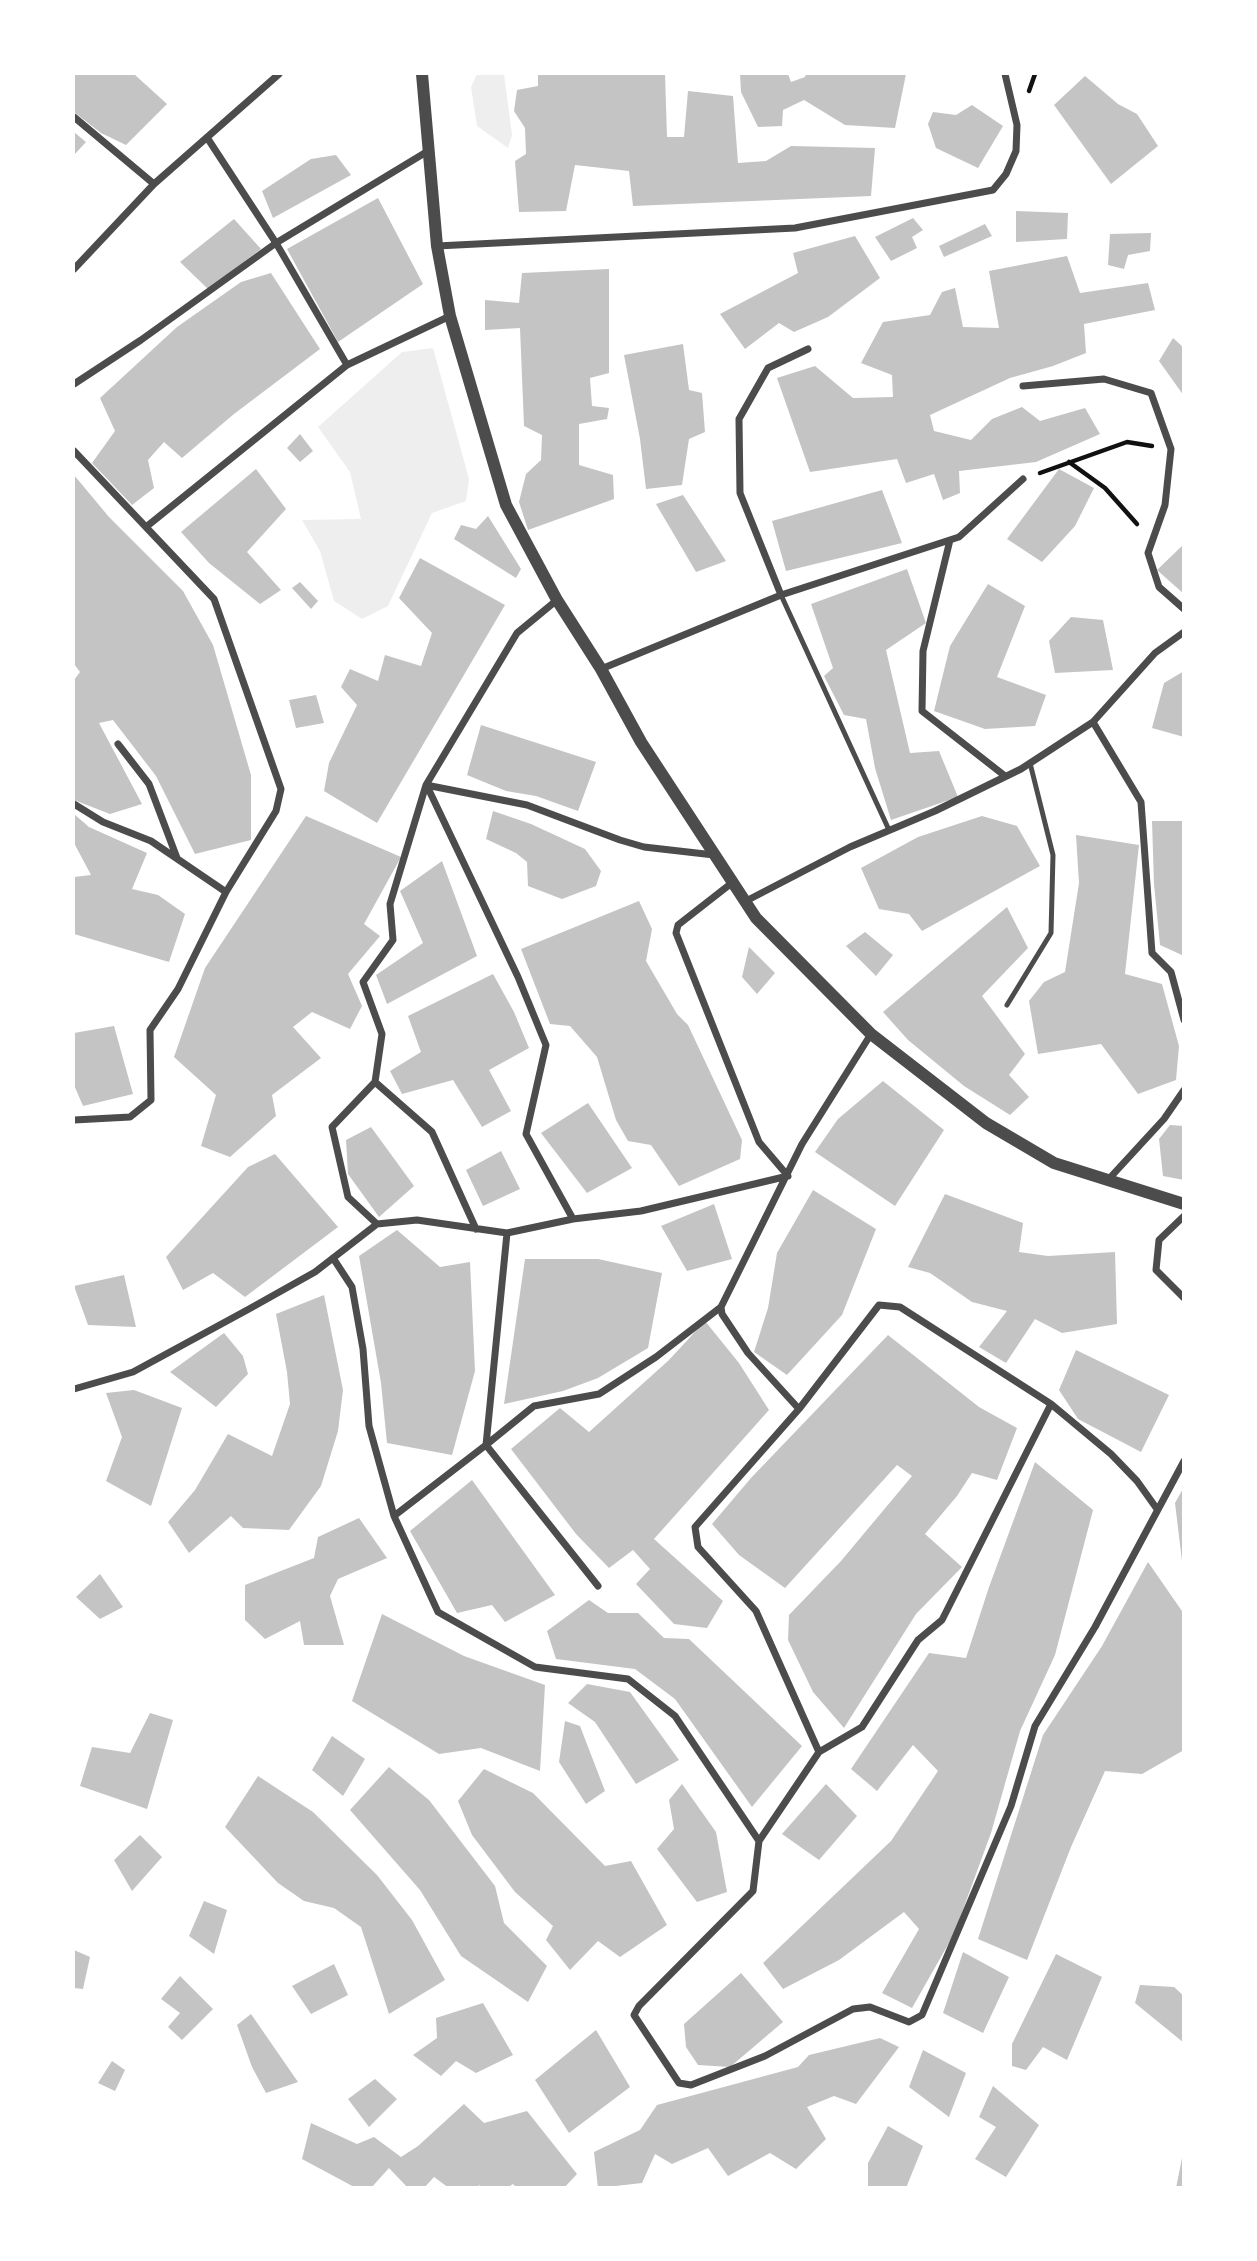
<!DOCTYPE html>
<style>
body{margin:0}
#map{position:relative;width:1257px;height:2261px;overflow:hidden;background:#fff;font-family:"IBM Plex Sans",sans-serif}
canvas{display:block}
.frame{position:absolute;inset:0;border:75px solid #fff;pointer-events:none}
</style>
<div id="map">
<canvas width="1257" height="2261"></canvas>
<div class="frame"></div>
</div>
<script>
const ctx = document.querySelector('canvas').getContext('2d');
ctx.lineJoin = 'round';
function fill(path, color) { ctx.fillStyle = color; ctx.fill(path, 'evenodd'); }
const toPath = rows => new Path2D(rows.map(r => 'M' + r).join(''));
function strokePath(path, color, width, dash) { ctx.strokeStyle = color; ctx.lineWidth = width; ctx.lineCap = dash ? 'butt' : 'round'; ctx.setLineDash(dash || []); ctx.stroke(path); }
const green = toPath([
 [477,74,504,74,512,135,508,148,477,126,471,87],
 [433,348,469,479,466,501,432,513,388,606,362,619,334,601,320,551,302,520,361,519,350,472,318,427,402,352]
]);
const building = toPath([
 [74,74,134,74,167,104,126,145,101,133,74,112],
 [538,74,665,74,667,137,684,137,688,91,733,96,738,163,766,161,791,146,875,148,871,196,633,206,629,171,575,165,566,211,519,212,515,161,526,154,525,128,514,111,517,90,538,86],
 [740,74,788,74,791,82,805,77,806,74,906,74,895,128,845,125,804,100,783,110,782,126,758,127,741,92],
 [1085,76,1118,104,1137,114,1158,146,1111,184,1054,105],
 [972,105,1003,126,978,168,936,148,928,124,933,112,956,115],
 [74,132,86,142,74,155],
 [336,155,351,175,273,218,262,191,311,159],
 [378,198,423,284,338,342,287,249],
 [1016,211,1068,213,1067,239,1016,242],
 [913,218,923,230,912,237,917,248,891,261,875,237],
 [234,219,261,249,208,289,180,262],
 [985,224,992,236,944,257,939,246],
 [1151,233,1150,251,1128,255,1124,269,1108,265,1110,234],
 [855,236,880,278,828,317,794,332,779,323,745,349,720,314,798,273,793,253],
 [1067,256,1080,293,1148,283,1155,310,1084,324,1086,353,1053,366,1010,378,930,415,934,431,971,440,992,419,1022,407,1040,421,1085,408,1100,434,1036,462,959,471,960,493,943,500,934,474,906,483,897,459,810,472,777,378,815,366,853,398,893,397,892,375,861,363,883,322,930,315,942,292,955,288,963,327,999,328,989,271],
 [609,269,609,373,590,378,592,406,609,408,607,419,579,424,579,465,613,475,614,499,528,530,519,502,526,474,541,460,542,435,524,426,520,328,485,330,485,300,519,303,522,273],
 [271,273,320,349,234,414,182,458,164,442,148,460,154,488,132,505,92,463,115,431,100,398,177,327,241,282],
 [1173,338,1184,348,1184,396,1159,361],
 [683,344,689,390,702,393,705,432,689,439,682,485,646,489,640,439,624,355],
 [300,434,313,451,300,462,287,448],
 [256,469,286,509,247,552,281,590,260,604,209,563,181,532],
 [1059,469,1094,488,1075,526,1042,562,1007,539],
 [74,475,109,517,183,591,213,645,251,775,251,840,195,854,156,776,113,720,99,723,142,804,110,814,74,800,74,680,80,672,74,664],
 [882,490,902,543,786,571,772,521],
 [683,495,726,561,696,572,656,504],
 [488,516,521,569,516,578,454,539,461,525,476,529],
 [1184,544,1184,594,1157,570],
 [420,558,505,605,377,823,324,791,329,763,357,705,341,687,350,669,378,681,385,655,421,666,432,633,399,598],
 [907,569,926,623,886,650,910,753,939,751,958,797,891,820,875,768,866,719,844,715,824,676,833,668,811,604],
 [300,582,318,601,311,609,292,588],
 [988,584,1025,606,997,677,1046,695,1035,726,985,729,934,711,950,646],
 [1071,617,1103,620,1113,670,1055,673,1049,641],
 [1184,671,1184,737,1152,728,1164,683],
 [316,695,324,723,296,728,289,700],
 [481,725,596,762,578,811,536,796,506,791,467,775],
 [493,811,531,824,585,849,601,871,596,886,562,899,528,886,527,862,516,853,486,839],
 [74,814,89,827,147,853,132,889,158,895,185,914,169,962,74,934,74,877,91,875,74,843],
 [306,816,401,857,364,924,380,936,348,974,362,1006,350,1029,312,1012,293,1027,321,1058,272,1095,276,1116,230,1157,201,1146,216,1095,174,1057,205,968],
 [982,816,1017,826,1040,866,922,931,909,914,879,909,861,868,918,837],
 [1152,821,1184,821,1184,956,1160,945,1154,884],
 [1076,835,1139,845,1125,974,1162,984,1179,1046,1176,1080,1138,1094,1101,1044,1038,1054,1029,1001,1044,982,1065,972,1079,883],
 [442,861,477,956,387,1004,376,975,423,943,400,891],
 [639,901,652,929,646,961,677,1014,688,1025,742,1140,740,1159,679,1186,651,1145,628,1141,616,1120,597,1057,570,1026,550,1024,521,949],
 [1007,907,1028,948,982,996,1025,1054,1009,1075,1029,1097,1010,1115,964,1086,908,1040,883,1012],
 [865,932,893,955,876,976,846,946],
 [749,947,775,973,757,994,742,977],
 [493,974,514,1012,529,1048,489,1070,511,1111,482,1127,453,1080,402,1094,390,1071,421,1052,408,1016],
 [114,1026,133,1094,83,1106,74,1085,74,1033],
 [883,1081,944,1130,895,1206,815,1152,838,1119],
 [588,1103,632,1168,587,1193,541,1133],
 [1170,1125,1184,1126,1184,1180,1163,1176,1159,1139],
 [371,1127,414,1186,379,1217,348,1174,346,1140],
 [501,1151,520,1189,483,1206,466,1170],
 [275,1154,338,1227,245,1297,213,1273,183,1290,166,1257,248,1167],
 [813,1190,876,1229,842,1315,787,1375,754,1352,768,1308,777,1253],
 [945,1194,1023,1223,1019,1252,1048,1256,1115,1252,1117,1324,1062,1333,1035,1319,1006,1363,979,1347,1007,1311,972,1302,930,1273,908,1267],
 [714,1204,732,1259,687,1271,661,1226],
 [397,1230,440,1267,470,1262,475,1371,452,1455,387,1443,381,1383,359,1256],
 [525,1259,598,1259,662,1273,648,1348,598,1378,563,1391,504,1404],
 [124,1275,136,1327,88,1325,74,1286],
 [324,1295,343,1390,338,1431,321,1486,289,1530,243,1528,231,1516,189,1553,168,1522,195,1490,228,1434,272,1456,290,1404,287,1372,276,1314],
 [705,1321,739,1363,769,1410,654,1539,723,1601,707,1628,674,1624,636,1584,650,1569,633,1550,609,1568,576,1534,511,1449,560,1408,589,1432,669,1360],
 [224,1333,243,1356,248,1374,216,1407,170,1372],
 [888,1335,979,1407,1017,1428,997,1480,972,1473,957,1496,925,1534,962,1567,916,1614,844,1728,813,1692,788,1640,789,1615,841,1561,912,1476,897,1465,785,1588,739,1555,712,1524,751,1478],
 [1076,1350,1169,1395,1141,1452,1078,1419,1059,1390],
 [134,1390,182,1408,151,1506,106,1481,122,1437,106,1393],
 [1035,1462,1093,1510,1055,1655,1020,1731,991,1833,954,1934,912,2008,882,1993,919,1929,904,1912,839,1960,783,1989,763,1963,891,1841,938,1771,913,1745,877,1791,851,1769,929,1653,966,1658,989,1587],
 [472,1480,555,1595,505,1622,492,1605,457,1613,410,1531],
 [1184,1487,1184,1561,1182,1561,1175,1503],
 [359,1518,387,1558,338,1579,330,1596,344,1645,304,1645,300,1621,265,1639,245,1620,245,1585,314,1558,318,1537],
 [1148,1562,1184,1614,1184,1750,1142,1774,1105,1771,1071,1847,1027,1960,978,1939,1043,1735,1102,1646],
 [100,1574,123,1607,100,1619,76,1597],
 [589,1600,608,1613,638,1613,664,1638,689,1639,802,1746,752,1807,675,1699,635,1669,556,1659,547,1631],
 [382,1614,464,1656,545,1685,540,1771,481,1748,439,1754,352,1701],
 [587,1684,630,1692,679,1760,636,1784,595,1722,568,1703],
 [150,1713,173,1720,147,1809,80,1786,92,1747,130,1753],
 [565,1721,580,1726,605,1791,586,1804,559,1762],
 [332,1736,365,1759,343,1796,312,1770],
 [389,1767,429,1800,495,1886,504,1923,547,1966,528,2002,461,1956,420,1890,350,1810],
 [484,1769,533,1793,605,1866,631,1861,667,1925,620,1957,598,1941,570,1970,546,1940,553,1926,515,1892,472,1835,458,1801],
 [258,1776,313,1812,377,1875,412,1920,445,1980,389,2014,361,1927,334,1908,304,1901,278,1883,225,1827],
 [682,1784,716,1832,727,1892,697,1902,657,1849,674,1829,669,1800],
 [826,1784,857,1816,819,1860,782,1834],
 [140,1835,162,1857,132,1891,114,1860],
 [204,1901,227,1910,214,1954,189,1936],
 [74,1950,90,1957,83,1989,74,1988],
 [963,1952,1009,1977,983,2033,943,2013],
 [1056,1954,1102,1977,1067,2060,1043,2047,1026,2070,1012,2066,1012,2044],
 [334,1964,348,1995,311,2014,292,1986],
 [741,1973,783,2022,730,2067,698,2065,686,2047,684,2024],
 [180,1976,213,2009,182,2040,168,2027,180,2013,161,1999],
 [1140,1985,1174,1987,1184,1996,1184,2043,1135,2003],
 [483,2003,513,2055,476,2073,456,2061,441,2076,413,2055,437,2038,436,2018],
 [251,2014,298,2082,266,2093,252,2067,237,2025],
 [596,2030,630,2087,569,2133,535,2080],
 [880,2038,899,2047,856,2104,834,2096,807,2107,826,2139,796,2169,770,2153,728,2176,708,2148,672,2164,655,2154,642,2183,598,2188,594,2152,640,2130,657,2105,798,2067,809,2055],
 [923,2050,966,2073,949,2117,909,2087],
 [112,2061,125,2070,115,2091,98,2083],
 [375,2079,397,2099,369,2127,348,2099],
 [993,2086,1039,2125,1006,2177,975,2159,996,2127,979,2117],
 [464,2104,484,2123,527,2111,577,2174,564,2188,517,2188,513,2184,507,2188,482,2188,479,2185,477,2188,449,2188,434,2177,424,2188,408,2188,389,2168,371,2188,356,2188,302,2159,311,2123,357,2144,374,2137,401,2157,418,2146],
 [888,2126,923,2146,906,2188,868,2188,868,2163],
 [1182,2158,1184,2188,1176,2188]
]);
const path = toPath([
 [1029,91,1035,74],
 [1069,462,1105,488,1137,524],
 [1040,473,1127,442,1152,446]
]);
const service = toPath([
 [781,595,889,830],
 [1007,1005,1051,933,1053,855,1030,763]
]);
const minor = toPath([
 [74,117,154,184],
 [208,139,276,243,347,365],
 [437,246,795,228,993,190,1006,174,1016,151,1017,125,1005,74],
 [74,269,154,184,279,74],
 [74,384,141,340,276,243,428,151],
 [1023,386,1104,379,1151,393,1171,449,1165,505,1148,553,1159,587,1184,609],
 [74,451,214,599,281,789,276,811,226,892,178,989,150,1030,151,1100,130,1117,74,1120],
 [146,527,347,365,450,316],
 [950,540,923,651,922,711,1005,776],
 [781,595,959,537,1023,479],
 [557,600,517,633,426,785,527,805,620,840,644,847,714,855],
 [601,669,781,595,740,493,739,419,768,368,808,349],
 [1093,722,1141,802,1152,953,1171,972,1184,1020],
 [118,744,149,784,177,858],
 [426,785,390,904,393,940,363,982,382,1034,375,1082,432,1132,476,1229],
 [427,786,518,977,546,1045,526,1134,573,1219],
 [74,804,103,822,151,841,226,892],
 [746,901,850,847,935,811,1021,769,1093,722,1155,653,1184,632],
 [375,1082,332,1127,348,1197,377,1224],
 [1107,1181,1164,1119,1184,1090],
 [1184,1216,1159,1240,1156,1270,1184,1298],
 [507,1233,486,1445,394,1516,438,1612,535,1667,628,1679,675,1716,759,1841],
 [333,1258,352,1287,363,1349,369,1426,394,1516],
 [721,1307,722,1314,748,1353,799,1409],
 [74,1389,133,1372,249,1309,315,1272,377,1224,417,1220,507,1233,573,1219,641,1211,788,1176,759,1142,676,933,678,925,733,882],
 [1157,1509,1137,1481,1111,1454,1051,1404,900,1307,879,1305,799,1409,695,1527,698,1547,756,1611,819,1752,759,1841,753,1891,639,2006,634,2015,679,2083,691,2085,765,2056,853,2009,870,2007,909,2022,922,2015,1011,1806,1035,1726,1095,1627,1184,1461],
 [598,1586,486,1445,534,1406,599,1394,656,1357,721,1307,802,1144,871,1034],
 [819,1752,862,1727,918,1640,942,1620,1051,1404]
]);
const tertiary = toPath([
 [422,74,437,246,450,316,506,505,557,600,601,669,641,742,756,918,871,1034,986,1123,1054,1163,1184,1204]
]);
fill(green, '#eee');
fill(building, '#c4c4c4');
strokePath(path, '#111', 4.5);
strokePath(service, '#4c4c4c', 5);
strokePath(minor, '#4c4c4c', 7);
strokePath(tertiary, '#4c4c4c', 12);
</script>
